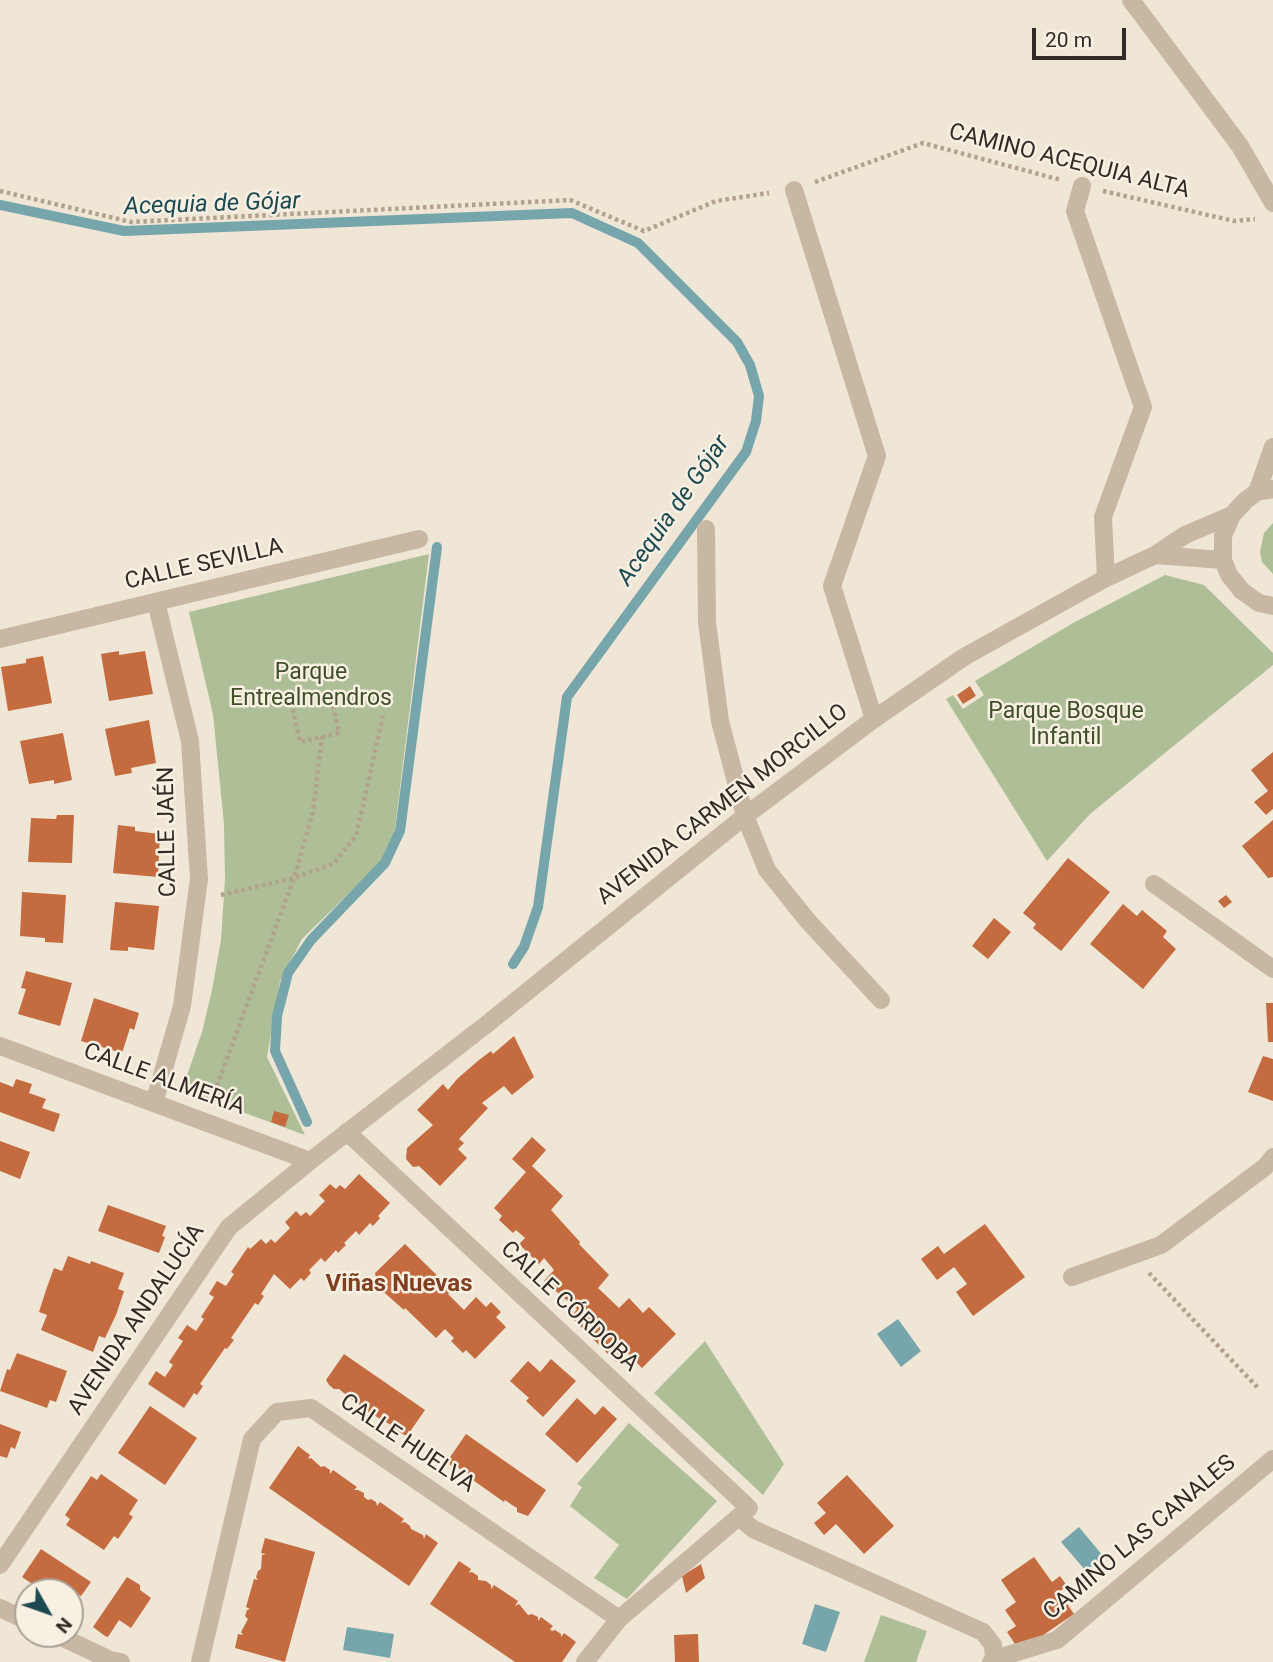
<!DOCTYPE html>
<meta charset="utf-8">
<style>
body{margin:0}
#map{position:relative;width:1273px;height:1662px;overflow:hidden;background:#f0e6d6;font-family:Roboto,sans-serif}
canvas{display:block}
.north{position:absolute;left:14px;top:1578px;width:70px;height:70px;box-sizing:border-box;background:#f8f0e2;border:2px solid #a9a196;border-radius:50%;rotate:130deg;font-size:19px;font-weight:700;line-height:28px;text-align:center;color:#322a25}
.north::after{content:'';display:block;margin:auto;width:24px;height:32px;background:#1c4a53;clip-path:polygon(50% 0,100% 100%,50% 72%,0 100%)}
.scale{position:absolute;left:1032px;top:28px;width:94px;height:32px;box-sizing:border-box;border:4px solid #322a25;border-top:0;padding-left:9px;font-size:21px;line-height:24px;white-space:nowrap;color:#322a25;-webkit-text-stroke:5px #f8f0e2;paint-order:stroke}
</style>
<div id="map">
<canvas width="1273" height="1662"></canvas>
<div class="north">N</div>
<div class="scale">20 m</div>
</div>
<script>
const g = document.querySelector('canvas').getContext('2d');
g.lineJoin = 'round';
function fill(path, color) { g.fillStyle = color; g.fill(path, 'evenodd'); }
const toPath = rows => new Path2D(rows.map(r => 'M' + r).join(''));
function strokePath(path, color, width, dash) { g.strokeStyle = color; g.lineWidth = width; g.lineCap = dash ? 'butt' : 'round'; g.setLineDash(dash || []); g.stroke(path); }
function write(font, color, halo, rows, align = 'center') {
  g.font = font + ' Roboto,sans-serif'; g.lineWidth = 5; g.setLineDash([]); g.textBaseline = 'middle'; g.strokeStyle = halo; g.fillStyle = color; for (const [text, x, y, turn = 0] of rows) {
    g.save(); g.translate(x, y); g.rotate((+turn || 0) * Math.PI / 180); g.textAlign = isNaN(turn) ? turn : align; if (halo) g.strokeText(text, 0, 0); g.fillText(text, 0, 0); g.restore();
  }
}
fill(toPath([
 [1273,523,1273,574,1262,562,1260,552,1264,533],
 [429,554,394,836,381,862,302,939,280,981,267,1057,305,1135,182,1090,202,1032,212,990,221,940,225,879,224,824,213,714,189,612],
 [1165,575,1204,585,1273,653,1273,665,1090,814,1047,861,946,699,953,695,963,709,984,695,975,681,1073,623],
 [705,1341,784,1464,763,1495,654,1393],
 [629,1423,717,1501,627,1599,594,1578,619,1545,570,1506,582,1487,577,1484],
 [881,1615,927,1631,916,1662,864,1662]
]), '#aebe97');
fill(toPath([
 [898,1319,921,1351,901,1367,877,1334],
 [1079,1527,1103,1556,1086,1571,1061,1542],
 [815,1604,840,1612,826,1652,802,1644],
 [347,1627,394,1634,390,1658,343,1650]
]), '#76a5ac');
strokePath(toPath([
 [0,205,124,231,572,213,638,243,737,342,750,365,759,396,756,421,746,452,567,697,538,907,524,947,513,964],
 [307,1122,275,1051,277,1016,288,973,311,940,385,863,400,831,437,547]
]), '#76a5ac', 10);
fill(toPath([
 [119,651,119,655,145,651,153,694,109,701,101,654],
 [43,656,52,703,8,711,1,667,26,663,26,659],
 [970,686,976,696,963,704,957,695],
 [149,720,156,763,131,768,132,773,115,776,105,729],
 [63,733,72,780,54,784,54,780,29,784,20,741],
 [1273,752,1273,809,1266,815,1254,802,1268,791,1251,770],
 [57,815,74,815,72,863,28,862,31,818,56,819],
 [1273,820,1273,877,1268,878,1242,846],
 [118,825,135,827,135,831,160,834,158,877,113,873],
 [1068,858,1110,892,1061,951,1033,928,1036,924,1023,913],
 [22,892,66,895,63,943,45,942,45,938,20,936],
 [1226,895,1232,902,1224,908,1218,901],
 [115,902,159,906,154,950,128,947,128,951,110,950],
 [1123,904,1137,916,1142,910,1167,931,1163,937,1176,949,1143,989,1090,944],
 [994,918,1011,932,988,959,972,946],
 [26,971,72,983,60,1026,18,1014,26,989,21,988],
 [94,998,139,1013,134,1030,130,1028,122,1053,81,1041],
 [1266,1003,1273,1003,1273,1042,1268,1042],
 [514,1036,534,1077,512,1095,504,1086,482,1103,488,1108,459,1139,464,1143,458,1149,467,1158,440,1186,419,1166,413,1167,406,1159,407,1148,433,1125,417,1110,443,1084,448,1090,457,1079,479,1060,491,1051,493,1054],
 [1263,1056,1273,1059,1273,1101,1248,1092],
 [16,1079,32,1084,29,1093,46,1099,42,1108,60,1114,54,1132,0,1112,0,1082,13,1087],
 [274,1111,289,1115,285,1127,271,1122],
 [532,1137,546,1150,532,1166,563,1196,551,1210,580,1242,579,1244,609,1275,598,1288,619,1308,629,1298,643,1313,649,1307,676,1334,642,1368,626,1352,616,1362,571,1317,577,1309,544,1281,554,1270,544,1258,539,1264,519,1244,525,1238,516,1230,513,1233,499,1220,502,1216,494,1208,526,1172,512,1159],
 [0,1141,30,1152,20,1179,0,1171],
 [359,1174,390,1203,378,1216,380,1218,373,1226,370,1223,359,1235,356,1231,344,1243,346,1245,338,1253,336,1250,325,1262,321,1258,309,1270,311,1273,304,1281,301,1278,290,1289,274,1274,261,1294,264,1296,258,1305,255,1303,231,1338,234,1340,227,1349,225,1348,200,1384,203,1386,197,1395,194,1393,184,1408,148,1384,156,1371,165,1377,173,1365,169,1362,183,1341,178,1338,187,1325,196,1331,204,1319,201,1317,214,1297,209,1294,217,1281,226,1286,234,1274,231,1272,248,1247,250,1249,261,1239,266,1244,271,1239,275,1243,290,1228,285,1222,296,1211,301,1216,306,1212,310,1216,325,1201,319,1195,330,1184,336,1189,340,1185,345,1189],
 [108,1205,166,1226,162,1236,165,1237,159,1253,98,1231],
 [985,1224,1025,1277,973,1316,956,1292,967,1284,954,1267,937,1280,921,1259,938,1246,944,1254],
 [405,1244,452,1290,448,1294,464,1310,476,1297,486,1307,491,1302,501,1312,496,1317,506,1327,475,1359,466,1350,463,1353,451,1341,454,1338,445,1329,436,1338,405,1308,404,1310,378,1287,375,1273],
 [68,1256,90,1264,91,1261,124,1273,118,1289,124,1291,116,1315,105,1338,99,1336,93,1352,41,1330,47,1315,39,1312,46,1290,54,1268,62,1271],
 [17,1353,67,1371,56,1402,50,1400,47,1408,0,1391,7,1369,10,1370],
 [344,1354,425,1410,407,1436,396,1431,396,1428,365,1410,339,1389,334,1389,329,1385,326,1380],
 [551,1359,576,1381,543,1417,526,1401,529,1398,510,1381,528,1361,540,1372],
 [577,1398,595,1415,603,1406,617,1419,577,1463,545,1434],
 [150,1406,197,1438,165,1485,118,1453],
 [0,1424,21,1432,15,1449,11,1447,7,1458,0,1456],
 [466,1434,546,1490,528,1516,517,1512,517,1508,512,1505,505,1500,504,1502,470,1478,471,1476,461,1469,450,1465,448,1460],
 [298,1446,310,1455,308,1459,311,1458,321,1467,324,1466,330,1470,330,1474,333,1470,357,1487,354,1490,358,1490,364,1493,364,1497,368,1500,371,1499,376,1502,377,1506,380,1502,404,1519,401,1523,405,1522,410,1526,411,1529,423,1535,424,1539,426,1534,438,1543,409,1586,269,1488],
 [101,1474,138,1500,129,1514,133,1517,118,1539,114,1536,104,1550,66,1525,70,1519,65,1515,91,1476,97,1480],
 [847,1475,894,1526,864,1554,836,1524,824,1535,814,1523,826,1513,817,1503],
 [265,1538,315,1552,285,1662,235,1648,238,1634,243,1635,241,1632,248,1619,245,1616,247,1610,250,1609,246,1607,254,1579,258,1580,256,1577,258,1571,261,1569,262,1555,266,1554,261,1553],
 [41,1549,91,1582,81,1596,73,1591,70,1596,70,1592,44,1592,22,1577],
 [1034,1557,1052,1582,1060,1576,1067,1586,1059,1592,1074,1614,1036,1640,1017,1647,1007,1632,1016,1626,1005,1610,1016,1602,1001,1580],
 [459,1561,471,1569,469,1573,472,1572,478,1576,478,1580,486,1581,491,1585,491,1589,494,1585,518,1601,515,1606,519,1604,528,1615,532,1614,538,1617,538,1621,541,1617,553,1626,550,1629,552,1631,555,1630,561,1634,561,1637,564,1633,576,1642,562,1662,515,1662,430,1604],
 [701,1564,705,1578,686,1593,682,1576],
 [127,1577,140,1585,140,1590,151,1598,131,1628,119,1620,108,1637,105,1636,93,1627],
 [698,1634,699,1662,675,1662,674,1635]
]), '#c46b40');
strokePath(toPath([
 [815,182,923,143,1061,180],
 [0,191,131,222,570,200,644,231,716,201,769,193],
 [1103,191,1234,221,1255,219],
 [330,692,339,733,300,742,291,701,330,692],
 [221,895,294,878,333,864,356,836,383,716],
 [212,1099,294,878,313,812,322,736],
 [1149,1273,1259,1389]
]), '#b3a18d', 4.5, [3.5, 3.5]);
strokePath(toPath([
 [1082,186,1075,211,1143,407,1103,517,1106,578],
 [794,190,877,456,832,586,874,719],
 [706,529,707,622,720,721,745,816,767,870,807,920,881,1000],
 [0,639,419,539],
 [1154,884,1273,969],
 [0,1046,310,1161],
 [154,1103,182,1006,199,879,190,741,156,602],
 [347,1132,749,1508,619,1619,585,1662],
 [1072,1277,1161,1245,1265,1167,1273,1157],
 [740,1518,753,1529,983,1632,993,1645,994,1659],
 [200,1662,252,1439,277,1412,311,1408,619,1619],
 [991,1662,994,1659,1057,1640,1273,1459]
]), '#c7b7a3', 18);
strokePath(toPath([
 [1131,0,1240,146,1273,203],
 [1273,489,1257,492,1246,500,1232,515,1223,536,1223,560,1229,575,1242,591,1259,603,1273,606],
 [1257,492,1273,447],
 [1155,555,1223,560],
 [0,1565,229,1227,310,1161,487,1024,745,816,874,719,964,657,1106,578,1155,555,1185,535,1232,515],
 [0,1608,28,1621],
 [55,1634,110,1660,121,1662]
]), '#c7b7a3', 18);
write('23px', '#322a25', '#f8f0e2', [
 ["CAMINO ACEQUIA ALTA",1069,162,14],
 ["CALLE SEVILLA",204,565,-13],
 ["AVENIDA CARMEN MORCILLO",723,805,-38],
 ["CALLE JAÉN",168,832,-91],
 ["CALLE ALMERÍA",164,1080,20],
 ["CALLE CÓRDOBA",569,1307,43],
 ["AVENIDA ANDALUCÍA",137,1320,-56],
 ["CALLE HUELVA",407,1444,34],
 ["CAMINO LAS CANALES",1140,1538,-40]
]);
write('23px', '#3f5029', '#f8f0e2', [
 ["Parque",311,673],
 ["Entrealmendros",311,699],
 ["Parque Bosque",1066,712],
 ["Infantil",1066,738]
]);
write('italic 24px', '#1c4a53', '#f8f0e2', [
 ["Acequia de Gójar",212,205,-2],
 ["Acequia de Gójar",674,511,-55]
]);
write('bold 24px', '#803f20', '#f8f0e2', [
 ["Viñas Nuevas",399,1285]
]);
</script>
